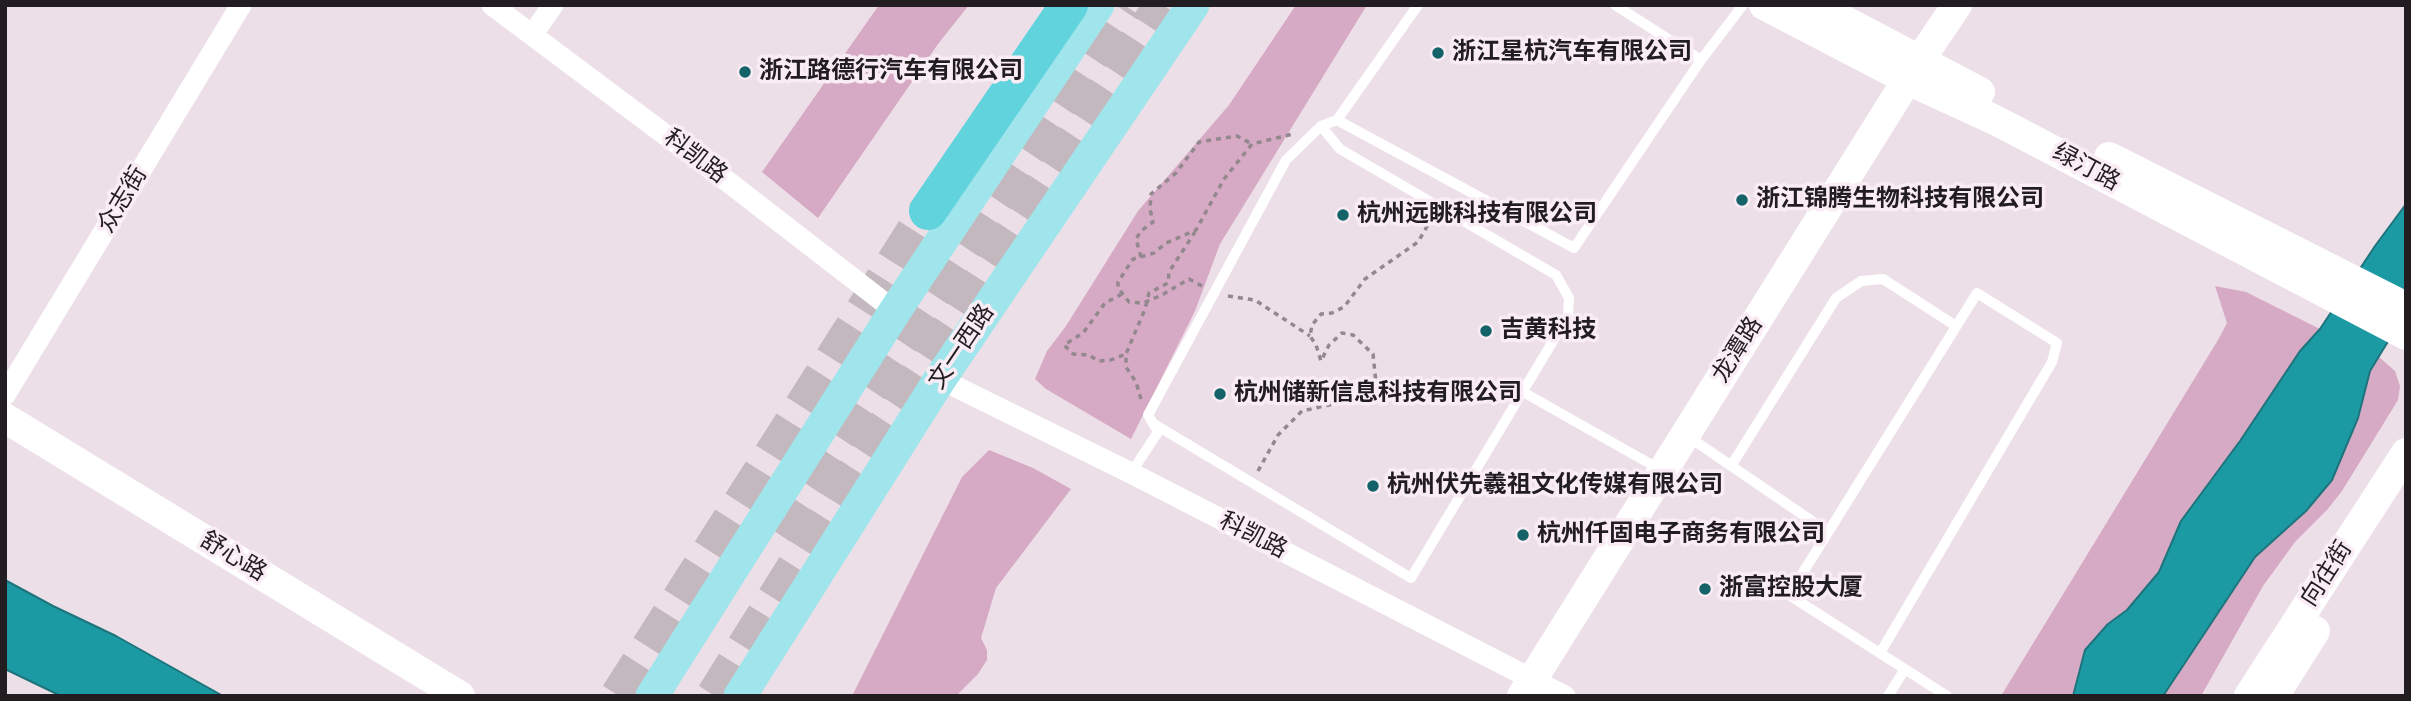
<!DOCTYPE html>
<meta charset="utf-8">
<style>
body{margin:0}
#map{position:relative;width:2411px;height:701px;overflow:hidden;background:#eddfe7;font-family:"Archivo Narrow",sans-serif}
canvas{display:block}
.frame{position:absolute;inset:0;border:7px solid #221d20;pointer-events:none}
</style>
<div id="map">
<canvas width="2411" height="701"></canvas>
<div class="frame"></div>
</div>
<script>
const g = document.querySelector('canvas').getContext('2d');
g.lineJoin = 'round';
function fill(path, color) { g.fillStyle = color; g.fill(path, 'evenodd'); }
const toPath = rows => new Path2D(rows.map(r => 'M' + r).join(''));
function strokePath(path, color, width, dash) { g.strokeStyle = color; g.lineWidth = width; g.lineCap = dash ? 'butt' : 'round'; g.setLineDash(dash || []); g.stroke(path); }
function write(font, color, halo, rows, align = 'center') {
  g.font = font + ' "Archivo Narrow","Noto Sans SC",sans-serif'; g.lineWidth = 7; g.setLineDash([]); g.textBaseline = 'middle'; g.strokeStyle = halo; g.fillStyle = color; for (const [text, x, y, turn = 0] of rows) {
    g.save(); g.translate(x, y); g.rotate((+turn || 0) * Math.PI / 180); g.textAlign = isNaN(turn) ? turn : align; if (halo) g.strokeText(text, 0, 0); g.fillText(text, 0, 0); g.restore();
  }
}
fill(toPath([
 [879,5,969,5,938,44,818,218,762,172],
 [1296,5,1367,5,1220,244,1195,311,1131,439,1046,389,1035,379,1047,351,1066,326,1138,211,1229,105],
 [2215,286,2246,292,2320,329,2300,351,2240,441,2200,498,2169,549,2159,572,2126,611,2108,624,2079,669,2073,696,2001,696,2218,340,2227,323],
 [2379,357,2395,371,2400,386,2398,400,2342,491,2327,510,2295,542,2263,586,2201,696,2163,696,2255,557,2306,511,2358,418,2370,371],
 [989,450,1033,468,1071,489,996,588,981,638,987,650,987,660,978,674,956,696,852,696,962,477]
]), '#d6a9c4');
const water = toPath([
 [2406,204,2406,312,2370,371,2358,418,2332,480,2306,511,2255,557,2163,696,2073,696,2085,650,2108,624,2127,610,2159,572,2181,521,2240,441,2300,351,2320,329,2375,246,2406,204],
 [5,580,53,606,116,636,223,696,61,696,5,669,5,580]
]);
fill(water, '#1c9aa3');
strokePath(water, '#1e747c', 2);
strokePath(toPath([
 [774,531,1124,5],
 [619,696,928,211],
 [715,696,842,493,1163,5]
]), '#c4b8bf', 38, [38, 19]);
strokePath(toPath([
 [1141,257,1136,239,1141,231,1153,222,1150,209,1151,194,1176,173,1199,142,1237,136,1252,144],
 [1202,286,1189,279,1162,295,1143,303,1129,302,1118,288,1118,282,1133,259,1154,253,1166,243,1196,230,1224,179,1252,144,1293,134],
 [1122,294,1105,303,1083,333,1064,345,1073,354,1089,355,1098,361,1111,360,1126,354],
 [1228,296,1255,300,1310,336],
 [1141,399,1136,382,1126,367,1126,354,1145,309,1149,293,1168,283,1169,272,1195,232],
 [1258,471,1278,435,1302,411,1351,400,1376,383,1373,354,1353,335,1342,333,1329,345,1321,361,1316,345,1310,336,1312,325,1321,314,1332,313,1344,307,1365,279,1418,242,1433,216]
]), '#92888e', 3.5, [5, 5]);
strokePath(toPath([
 [1615,5,1701,60,1743,5],
 [1337,120,1574,248,1701,60],
 [1523,392,1661,470],
 [1154,424,1411,578,1568,316,1569,298,1556,275,1340,149,1321,126],
 [1686,435,1828,532],
 [1731,466,1836,298,1861,281,1883,279,1956,326],
 [1131,473,1158,432,1148,415,1286,160,1321,126,1337,120,1418,5],
 [1880,653,2052,362,2057,343,1977,293,1789,595,1947,696],
 [1888,696,1905,669]
]), '#fff', 10);
strokePath(toPath([
 [492,5,727,181,895,311],
 [532,35,553,5],
 [940,379,1131,473,1565,696],
 [5,395,241,5]
]), '#fff', 21);
strokePath(toPath([
 [1764,5,1908,80,1995,120,2406,335],
 [1815,5,1980,92],
 [2109,157,2406,307],
 [5,418,460,696],
 [1522,696,1919,61,1957,5],
 [2249,696,2406,453],
 [2274,696,2315,631]
]), '#fff', 30);
strokePath(toPath([
 [652,696,895,311,1098,5],
 [740,696,940,379,1193,5]
]), '#a0e5eb', 33);
strokePath(toPath([
 [928,211,1069,5]
]), '#61d3dd', 38);
for (const [x, y, r, color] of [
 [1438,53,7,"#136369"],
 [745,72,7,"#136369"],
 [1742,200,7,"#136369"],
 [1343,215,7,"#136369"],
 [1486,331,7,"#136369"],
 [1220,394,7,"#136369"],
 [1373,486,7,"#136369"],
 [1523,535,7,"#136369"],
 [1705,589,7,"#136369"]
]) { const dot = new Path2D(); dot.arc(x, y, r, 0, 2 * Math.PI); g.fillStyle = color; g.fill(dot); strokePath(dot, '#faecf4', 2.5); }
write('bold 24px', '#221d20', '#faecf4', [
 ["浙江星杭汽车有限公司",1452,53],
 ["浙江路德行汽车有限公司",759,72],
 ["浙江锦腾生物科技有限公司",1756,200],
 ["杭州远眺科技有限公司",1357,215],
 ["吉黄科技",1500,331],
 ["杭州储新信息科技有限公司",1234,394],
 ["杭州伏先羲祖文化传媒有限公司",1387,486],
 ["杭州仟固电子商务有限公司",1537,535],
 ["浙富控股大厦",1719,589]
], 'left');
write('24px', '#221d20', '#faecf4', [
 ["科凯路",695,157,37],
 ["绿汀路",2086,168,28],
 ["众志街",123,200,-59],
 ["文一西路",962,347,-56],
 ["龙潭路",1738,350,-58],
 ["科凯路",1253,536,27],
 ["舒心路",233,557,31],
 ["向往街",2327,574,-57]
]);
</script>
